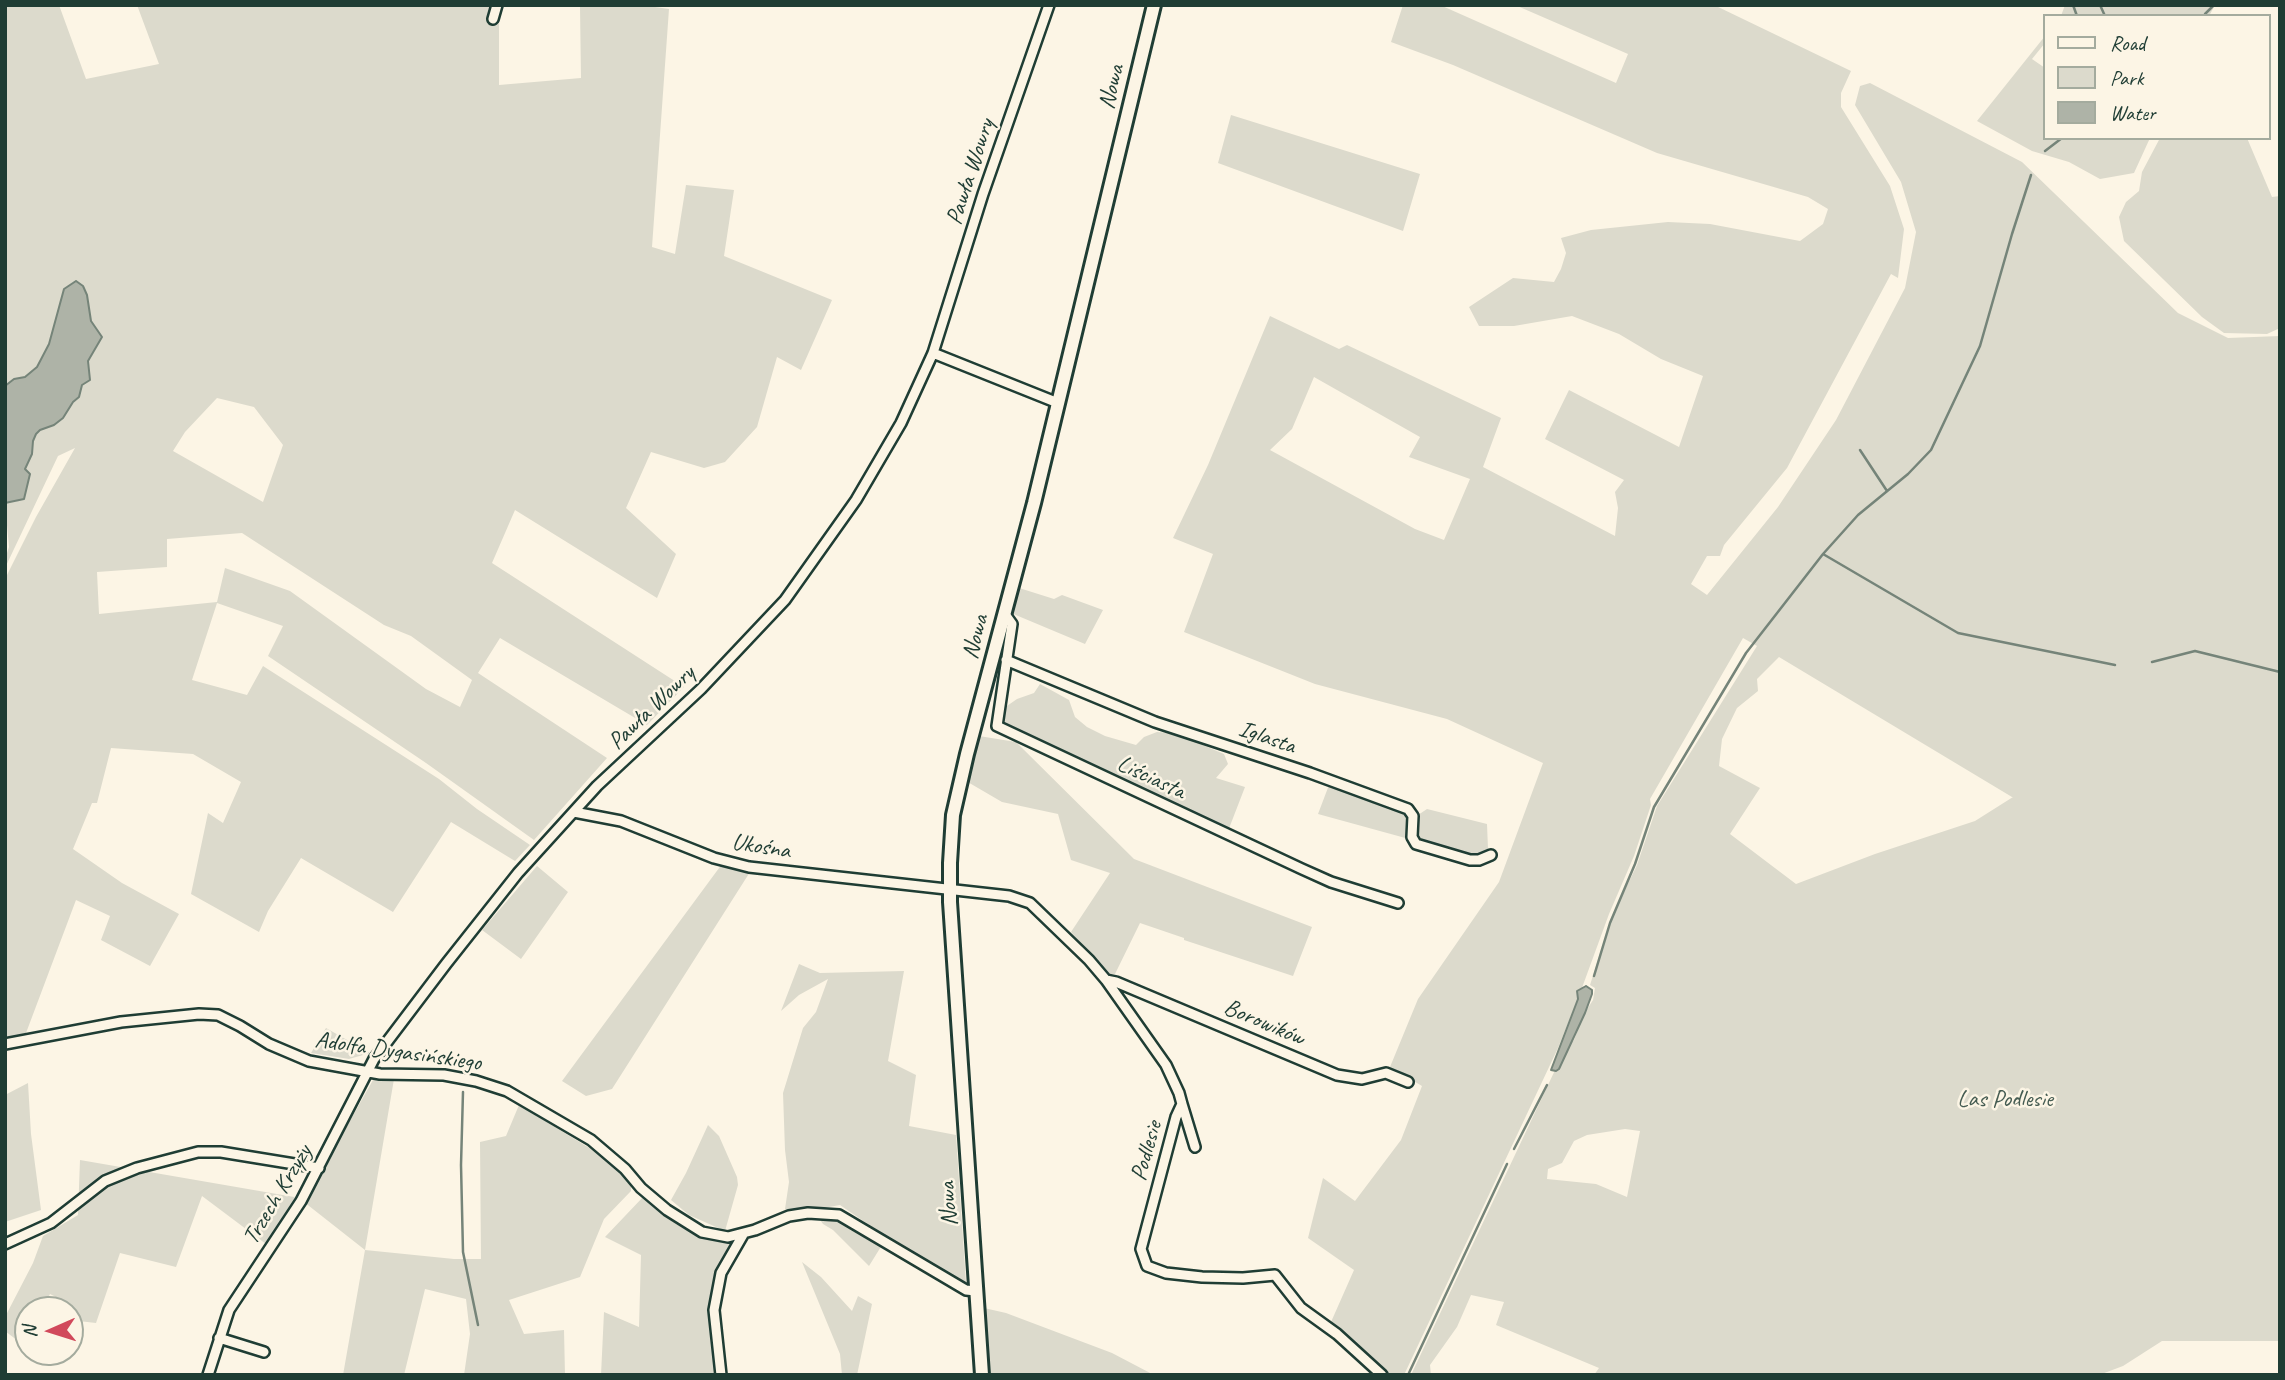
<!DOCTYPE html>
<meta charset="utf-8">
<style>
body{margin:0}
#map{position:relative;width:2285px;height:1380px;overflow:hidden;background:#fcf5e5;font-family:Caveat,sans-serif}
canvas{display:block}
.frame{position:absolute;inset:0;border:7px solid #1f3d34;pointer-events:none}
.legend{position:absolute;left:2043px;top:14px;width:228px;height:126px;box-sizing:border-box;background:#fcf5e5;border:2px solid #a4ab9e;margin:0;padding:9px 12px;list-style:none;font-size:21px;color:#1f3d34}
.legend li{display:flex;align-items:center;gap:14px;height:35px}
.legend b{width:35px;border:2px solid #a4ab9e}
.north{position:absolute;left:14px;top:1296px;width:70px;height:70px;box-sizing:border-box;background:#fcf5e5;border:2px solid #a4ab9e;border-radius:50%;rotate:267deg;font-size:19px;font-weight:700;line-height:28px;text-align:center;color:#1f3d34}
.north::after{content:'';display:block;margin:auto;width:24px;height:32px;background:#d1495b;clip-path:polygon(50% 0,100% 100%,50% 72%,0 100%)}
</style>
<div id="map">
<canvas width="2285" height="1380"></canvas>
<div class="frame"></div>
<ul class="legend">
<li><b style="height:9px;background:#fcf5e5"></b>Road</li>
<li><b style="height:19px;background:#dcdacc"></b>Park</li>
<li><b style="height:19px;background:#aeb3a7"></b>Water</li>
</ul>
<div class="north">N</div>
</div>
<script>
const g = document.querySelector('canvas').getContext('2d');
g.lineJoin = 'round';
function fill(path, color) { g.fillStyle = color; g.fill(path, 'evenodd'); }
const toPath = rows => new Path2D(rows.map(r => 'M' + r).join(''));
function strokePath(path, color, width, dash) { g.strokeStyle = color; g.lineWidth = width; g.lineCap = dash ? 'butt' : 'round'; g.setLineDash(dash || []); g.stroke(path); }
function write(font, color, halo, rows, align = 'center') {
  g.font = font + ' Caveat,sans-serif'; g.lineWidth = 5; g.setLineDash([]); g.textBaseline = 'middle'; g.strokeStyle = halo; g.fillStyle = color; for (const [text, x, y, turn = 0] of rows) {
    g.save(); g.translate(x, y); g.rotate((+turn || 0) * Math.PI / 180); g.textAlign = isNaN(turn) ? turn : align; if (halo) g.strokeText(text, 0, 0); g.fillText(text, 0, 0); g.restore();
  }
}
fill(toPath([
 [5,5,59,5,86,79,159,64,137,5,492,5,489,15,494,23,499,24,499,85,581,78,580,7,504,6,501,15,499,5,641,5,669,9,652,247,675,254,686,185,734,190,724,256,832,300,801,370,777,357,757,427,725,462,704,468,651,452,626,508,676,554,657,598,515,510,492,563,684,687,647,725,500,638,478,673,607,758,534,840,426,763,268,656,283,626,217,603,192,680,247,695,263,666,439,779,477,809,530,845,515,861,451,822,393,912,301,858,268,911,259,932,191,894,208,813,223,823,241,782,193,754,111,748,97,803,92,803,73,849,122,883,179,914,150,966,101,940,110,916,76,900,26,1033,5,1038,5,579,36,517,75,448,58,456,5,568,5,559,9,547,5,503,24,499,30,474,25,469,32,454,33,441,36,434,40,430,54,425,79,396,88,361,97,347,64,289,49,344,37,367,25,377,14,379,5,386],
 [217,398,254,407,283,445,263,502,173,451,185,432],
 [242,533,384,625,411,636,472,680,460,707,426,689,290,591,225,568,217,602,99,614,97,572,167,567,167,539],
 [1403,5,1440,5,1616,83,1628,54,1515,5,1714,5,1851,71,1841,93,1841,107,1890,186,1904,229,1898,278,1891,274,1787,468,1724,545,1720,556,1707,556,1691,584,1707,595,1778,507,1836,420,1905,288,1916,232,1901,182,1855,105,1860,86,1870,83,2022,162,2178,313,2228,338,2280,336,2280,1341,2162,1341,2123,1366,2099,1375,1594,1375,1599,1368,1496,1325,1504,1302,1471,1295,1457,1327,1430,1365,1431,1375,1411,1375,1565,1049,1574,1040,1584,1014,1593,1000,1595,988,1590,985,1611,919,1637,865,1657,806,1757,646,1743,638,1650,799,1651,805,1634,856,1609,914,1579,996,1558,1048,1404,1375,1389,1375,1307,1307,1331,1322,1354,1270,1308,1238,1323,1178,1355,1201,1401,1140,1422,1086,1390,1067,1418,999,1499,882,1543,763,1447,719,1315,684,1184,632,1213,554,1173,538,1208,465,1270,316,1339,349,1347,345,1501,418,1483,467,1615,536,1618,508,1615,492,1624,480,1545,439,1569,390,1679,447,1703,376,1661,359,1619,334,1572,316,1514,326,1479,326,1469,307,1513,278,1554,282,1561,269,1566,253,1561,238,1591,230,1668,222,1710,224,1800,241,1823,224,1828,209,1808,197,1657,153,1453,65,1391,42],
 [1314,377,1420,437,1409,457,1470,479,1444,540,1415,529,1270,450,1292,429],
 [1779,657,2012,797,2013,797,1975,821,1875,854,1796,884,1730,834,1760,788,1719,766,1722,739,1737,708,1758,691,1757,679],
 [1625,1129,1640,1131,1627,1197,1596,1184,1547,1179,1548,1169,1562,1163,1574,1141,1587,1135],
 [2065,5,2215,5,2209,16,2061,16],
 [2045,36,2045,43,2032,59,2045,68,2045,138,2150,138,2134,173,2100,179,2069,162,2032,151,1977,121],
 [1231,115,1420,174,1403,231,1218,163],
 [2160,138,2247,138,2272,197,2280,196,2280,328,2267,334,2224,333,2202,317,2124,241,2119,217,2126,202,2139,191,2142,172],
 [1016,587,1054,599,1062,595,1103,610,1085,644,1011,613],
 [1040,684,1069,700,1075,717,1087,727,1105,736,1136,745,1144,737,1157,732,1174,733,1224,754,1228,764,1216,778,1245,787,1228,831,1002,724,1004,708,1017,699,1034,693],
 [979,736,1016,742,1134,859,1312,927,1293,976,1184,940,1184,938,1140,923,1115,974,1108,975,1071,932,1110,873,1071,860,1058,814,1002,802,966,781],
 [1329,785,1405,810,1410,819,1409,839,1318,814],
 [1427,809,1487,824,1488,849,1482,856,1473,856,1420,840,1415,830,1418,815],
 [722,864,750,872,612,1089,586,1096,562,1081],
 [537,866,568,892,521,959,482,930],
 [799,964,820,973,904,971,888,1061,916,1075,909,1126,956,1135,966,1283,894,1242,840,1205,802,1212,785,1209,789,1182,785,1150,783,1093,803,1028,816,1012,828,979,799,995,781,1011],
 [326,1028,370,1053,349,1059,311,1053],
 [394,1079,365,1250,454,1259,481,1259,480,1142,506,1136,519,1105,604,1157,631,1183,631,1191,604,1219,580,1277,509,1300,524,1334,564,1330,565,1375,464,1375,470,1334,466,1299,425,1289,404,1375,343,1375,365,1250,304,1202,373,1080],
 [28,1083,31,1134,41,1210,5,1222,5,1095],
 [708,1125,719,1136,737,1177,738,1185,725,1231,689,1215,671,1200,686,1173],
 [80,1160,300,1198,266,1244,202,1196,176,1267,120,1253,96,1323,70,1320,72,1305,50,1294,41,1310,28,1310,28,1333,22,1344,5,1331,5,1317,33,1263,43,1236,78,1215],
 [644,1196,699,1235,725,1239,731,1244,718,1272,717,1375,601,1375,604,1312,639,1327,641,1255,605,1237],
 [818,1217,844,1223,882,1245,869,1266,833,1230,823,1224],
 [802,1262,821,1277,852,1311,858,1296,872,1304,857,1375,842,1375,840,1354],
 [984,1308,1006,1313,1112,1353,1154,1375,989,1375]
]), '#dcdacc');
const water = toPath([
 [76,281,83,286,87,295,91,321,102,337,88,361,90,380,82,385,79,397,73,402,63,418,54,425,40,430,36,434,33,441,32,454,25,469,30,474,24,499,5,503,5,386,14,379,25,377,37,367,49,344,64,289,76,281],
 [1586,986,1592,990,1592,994,1585,1013,1559,1069,1556,1071,1551,1070,1578,999,1577,991,1586,986]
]);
fill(water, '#aeb3a7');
strokePath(water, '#758479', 2);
strokePath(toPath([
 [2073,5,2077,16],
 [2100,5,2105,16],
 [2205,14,2214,5],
 [2045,151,2062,138],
 [1860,450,1887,491],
 [1823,554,1858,515,1908,474,1931,450,1980,346,2012,234,2031,175],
 [2152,662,2195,651,2280,672],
 [1594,976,1610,923,1635,864,1654,807,1746,653,1823,554,1958,633,2115,665],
 [463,1092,461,1165,463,1252,478,1325],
 [1514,1149,1547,1085],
 [1408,1375,1507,1164]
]), '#758479', 2.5);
const street = toPath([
 [493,19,497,5],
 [933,353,1058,403],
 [1004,613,1012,624,997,726,1302,869,1331,882,1398,903],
 [1006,660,1155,722,1310,773,1408,809,1413,816,1412,837,1416,844,1470,860,1479,860,1491,855],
 [574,812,621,821,714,858,749,867,1009,896,1030,903,1089,960,1106,980,1166,1065,1179,1093,1182,1104,1176,1117,1141,1249,1147,1266,1166,1273,1202,1277,1243,1278,1275,1275,1301,1308,1337,1334,1382,1375],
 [1106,980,1116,982,1337,1075,1362,1079,1386,1073,1408,1082],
 [5,1044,121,1022,199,1014,218,1015,240,1026,269,1044,309,1061,380,1074,444,1075,476,1081,507,1091,591,1140,625,1169,641,1188,667,1210,702,1232,728,1237,755,1230,789,1216,808,1213,839,1215,966,1290,976,1291],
 [1182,1104,1195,1147],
 [5,1244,51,1223,105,1181,137,1168,198,1152,221,1152,319,1168],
 [219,1338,264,1352],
 [208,1375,229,1310,301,1201,374,1059,446,964,518,873,597,786,701,689,785,600,856,500,901,423,933,353,983,194,1049,5],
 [721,1375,714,1310,721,1273,744,1233]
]);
const secondary = toPath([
 [982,1375,950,902,950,863,953,815,967,754,1034,503,1154,5]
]);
strokePath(street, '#1f3d34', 14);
strokePath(secondary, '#1f3d34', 18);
strokePath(street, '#fcf5e5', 9);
strokePath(secondary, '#fcf5e5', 12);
write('24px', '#1f3d34', '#fcf5e5', [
 ["Nowa",1112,87,-76],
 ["Pawła Wowry",971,172,-72],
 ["Nowa",976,637,-75],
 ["Pawła Wowry",652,708,-44],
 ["Iglasta",1267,738,19],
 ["Liściasta",1151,778,25],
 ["Ukośna",761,847,9],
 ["Borowików",1264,1023,23],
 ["Adolfa Dygasińskiego",398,1052,8],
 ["Podlesie",1147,1151,-74],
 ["Trzech Krzyży",278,1195,-59],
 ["Nowa",949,1204,-94]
]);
write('24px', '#455c52', '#fcf5e5', [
 ["Las Podlesie",2005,1100]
]);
</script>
